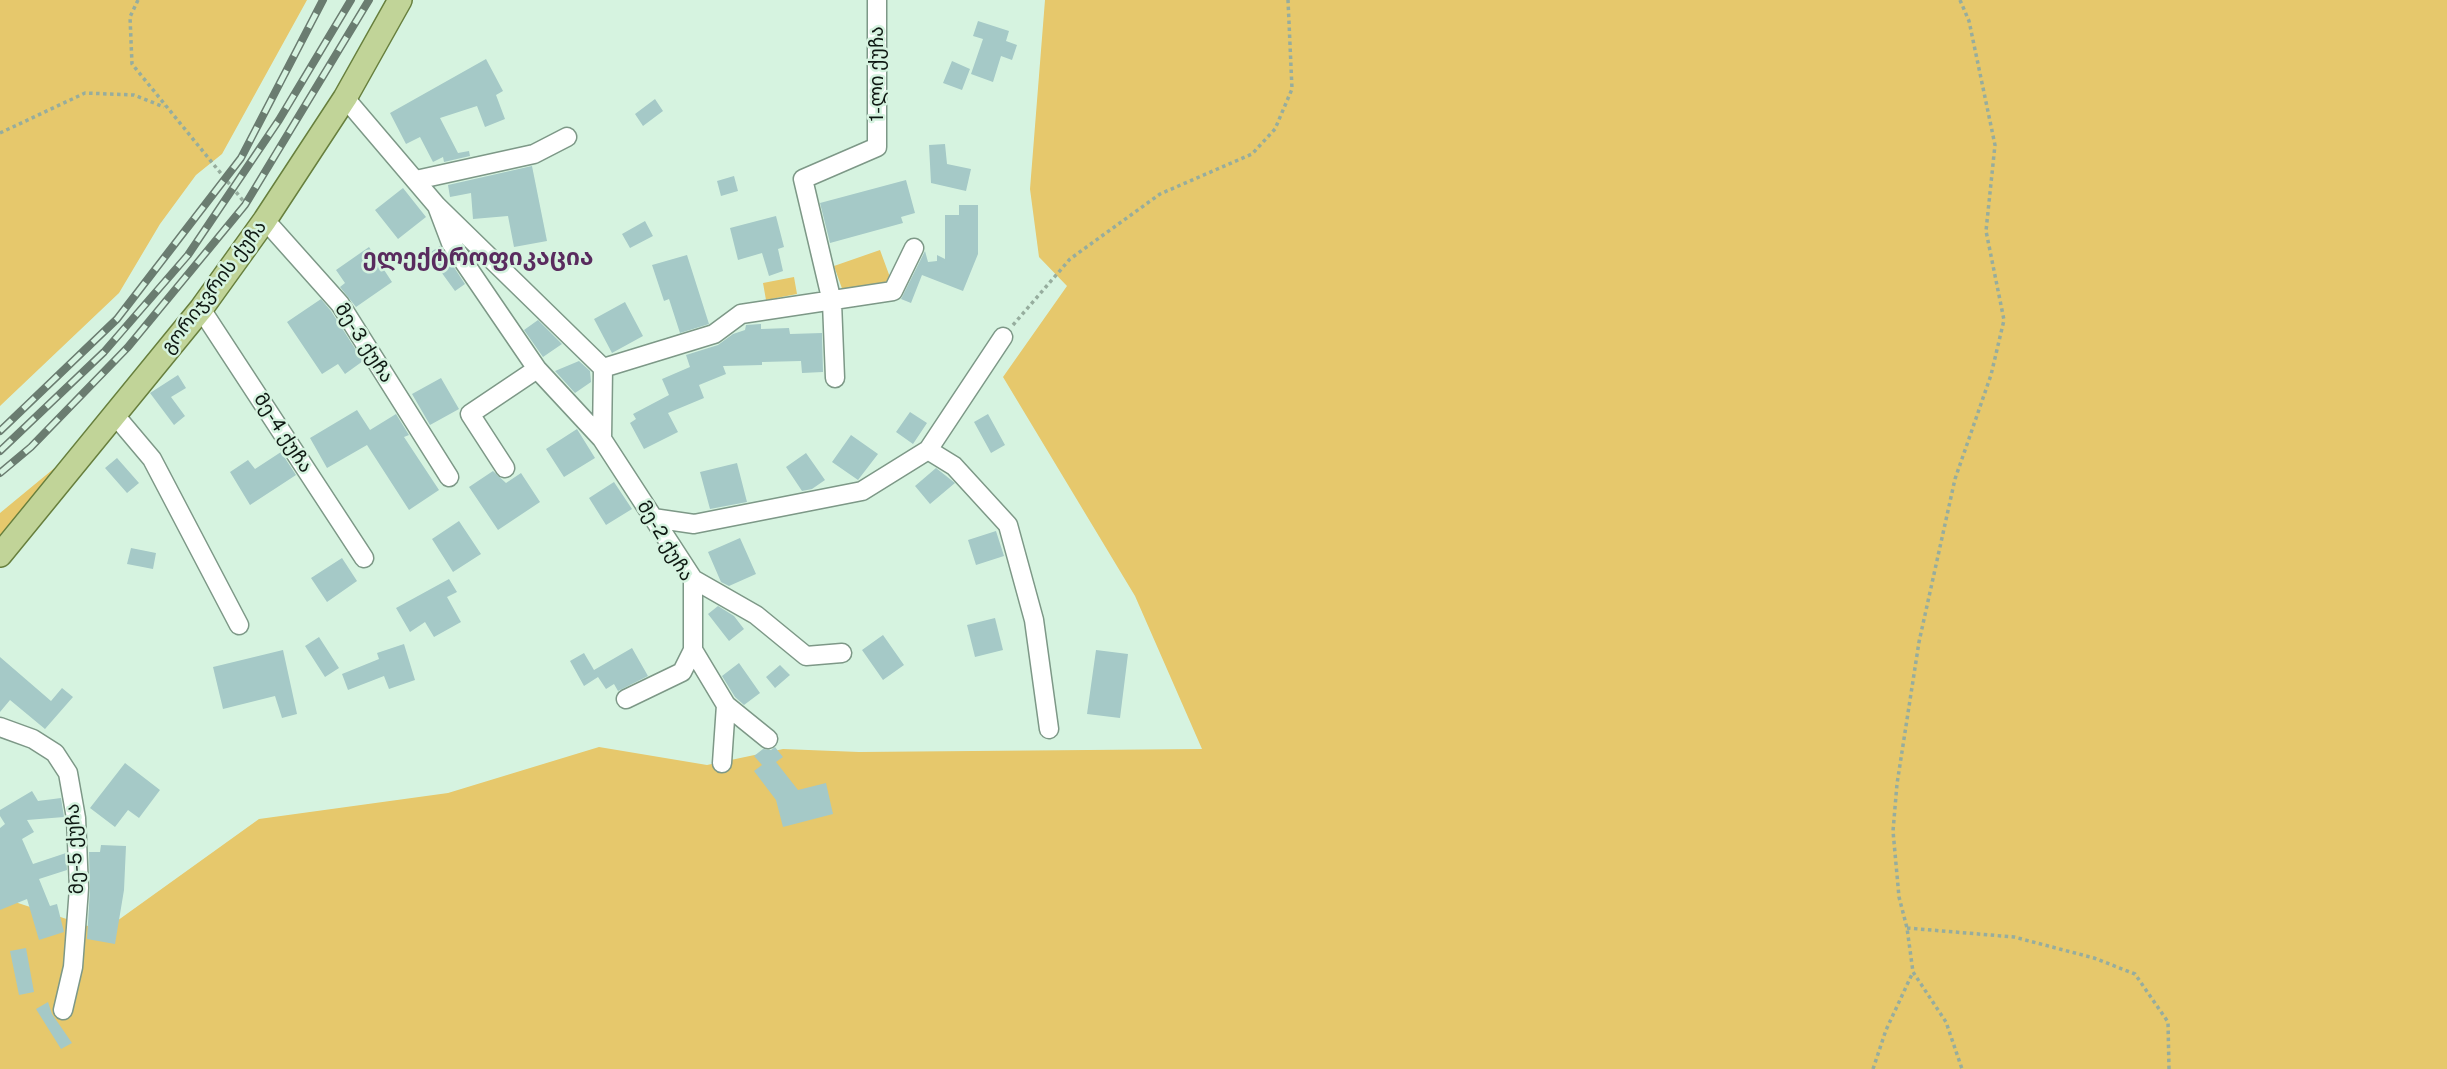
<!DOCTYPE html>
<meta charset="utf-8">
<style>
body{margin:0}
canvas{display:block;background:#d6f3e0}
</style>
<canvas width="2447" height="1069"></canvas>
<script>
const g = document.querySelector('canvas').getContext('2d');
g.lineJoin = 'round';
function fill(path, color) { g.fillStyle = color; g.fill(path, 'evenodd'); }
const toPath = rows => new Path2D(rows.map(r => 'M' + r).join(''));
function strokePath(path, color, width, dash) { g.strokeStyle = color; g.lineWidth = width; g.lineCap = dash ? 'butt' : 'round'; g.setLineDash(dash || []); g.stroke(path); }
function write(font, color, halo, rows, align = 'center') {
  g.font = font + ' "Public Sans","Noto Sans Georgian",sans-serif'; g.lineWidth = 5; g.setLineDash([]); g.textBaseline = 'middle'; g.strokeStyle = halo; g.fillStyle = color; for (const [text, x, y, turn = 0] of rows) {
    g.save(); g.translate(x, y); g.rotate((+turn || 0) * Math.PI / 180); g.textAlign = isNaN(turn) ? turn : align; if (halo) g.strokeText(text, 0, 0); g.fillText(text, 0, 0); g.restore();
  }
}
fill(toPath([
 [0,0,307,0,222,154,196,175,160,224,119,293,0,406],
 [1045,0,2447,0,2447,1069,0,1069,0,890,18,903,103,931,259,819,448,793,599,747,707,765,783,749,859,752,1202,749,1135,596,1003,377,1067,286,1039,257,1030,189],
 [880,250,891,280,845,297,834,266],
 [794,277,797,294,766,300,763,283],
 [57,466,0,541,0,513]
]), '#e6c86c');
fill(toPath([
 [978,21,1009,31,1006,41,1017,45,1012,60,1001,56,993,82,971,74,983,39,973,36],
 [486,59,503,91,496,95,505,119,485,127,477,106,440,118,458,153,469,151,470,156,444,162,443,157,433,162,420,137,406,144,390,113],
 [952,61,970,69,962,90,943,83],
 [655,99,663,111,643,126,635,114],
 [945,144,947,164,971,169,966,191,931,183,929,145],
 [532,166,547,241,514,247,508,216,473,219,471,193,450,197,448,185],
 [734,176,738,191,721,196,717,181],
 [906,180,915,213,901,217,903,223,830,243,820,203],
 [403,188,426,217,398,239,375,210],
 [959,205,978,205,978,254,963,291,922,275,911,303,901,299,925,251,928,262,937,261,937,255,945,259,945,215,959,215],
 [776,216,784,247,778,249,783,271,769,276,762,253,738,260,730,228],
 [645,221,653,236,630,248,622,234],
 [440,246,465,284,455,291,428,254],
 [369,247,392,282,356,307,340,287,345,283,336,270],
 [687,255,709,324,680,333,669,299,664,301,652,265],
 [321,299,331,311,363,361,345,374,338,364,322,374,287,322],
 [625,302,643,336,612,353,594,319],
 [538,320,562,344,543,357,524,330],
 [761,324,761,329,789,328,790,334,822,333,823,372,802,373,801,361,762,362,762,365,723,366,726,374,699,385,704,398,668,413,678,432,644,449,630,423,636,419,633,414,669,395,662,379,690,367,686,355,718,345,733,334,745,330,746,325],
 [579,361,590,371,591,382,575,393,555,371],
 [178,375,186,388,171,397,185,416,174,425,150,393],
 [441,378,459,409,430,425,412,394],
 [357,410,370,430,396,414,409,435,404,437,439,490,409,510,367,445,327,468,310,438],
 [910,412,927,423,913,444,896,432],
 [988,414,1005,445,991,453,974,422],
 [577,429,595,458,564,477,546,449],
 [851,435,878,454,858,480,832,462],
 [281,452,296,475,250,505,230,472,248,460,255,469],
 [806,453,825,480,812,489,802,491,786,467],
 [117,458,139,483,127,493,105,468],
 [737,463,747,502,710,509,700,472],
 [936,468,955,483,930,504,915,486],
 [493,471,506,483,521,473,540,502,498,530,469,487],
 [614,482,632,509,606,525,589,498],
 [459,521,481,554,453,572,432,539],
 [996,531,1004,556,976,565,968,540],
 [740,538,756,574,729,586,721,582,708,552],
 [131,548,156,553,153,569,127,564],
 [342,558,357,581,327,602,311,578],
 [449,579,457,592,447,597,461,622,434,637,425,622,410,632,396,608],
 [718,606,734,616,744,629,729,641,708,614],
 [995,618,1003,650,975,657,967,625],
 [883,635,904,665,883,680,862,650],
 [319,637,339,668,325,677,305,646],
 [404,644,415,680,389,689,384,676,348,690,342,674,379,659,377,653],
 [632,648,648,676,618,691,614,684,606,689,598,677,584,686,570,661,584,653,594,670],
 [283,650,297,714,282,718,275,696,223,709,213,667],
 [1096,650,1128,654,1120,718,1087,714],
 [0,657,51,701,62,688,73,697,45,729,10,700,0,712],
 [739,663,760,693,744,705,735,697,722,676],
 [780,665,790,675,775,688,766,677],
 [775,747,783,757,776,762,798,790,826,783,833,814,783,827,776,800,754,771,762,765,754,756,763,749,771,750],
 [125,763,160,790,139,818,128,810,115,827,90,808],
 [32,791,38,801,61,798,64,817,27,820,34,832,22,839,33,864,66,853,67,870,39,879,50,906,57,904,64,932,39,940,27,899,0,910,0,828,5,824,0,816,0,810],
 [101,845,126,846,124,890,115,944,87,939,90,889,89,852,100,852],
 [26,948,34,992,19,995,10,951],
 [48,1002,52,1014,72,1043,61,1049,36,1009]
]), '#a5c9c7');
const minor = toPath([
 [345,98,437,206,603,368,602,439],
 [416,180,534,154,567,137],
 [437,206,451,243,537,369,602,439,693,579,693,650,682,672,626,699],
 [265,220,340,304,449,477],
 [201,309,364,558],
 [603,368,714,334,741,314,893,291,914,248],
 [835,378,832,302,803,179,877,147,877,0],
 [114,414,152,459,239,625],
 [928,450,1003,337],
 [505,468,470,414,537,369],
 [653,518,694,524,862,491,928,450,954,466,1008,525,1034,620,1049,729],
 [693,579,756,615,806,656,842,653],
 [693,650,726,705,722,763],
 [726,705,768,739],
 [0,727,33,739,55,753,68,773,76,818,79,888,73,967,63,1010]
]);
const major = toPath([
 [0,555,201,309,265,220,345,98,400,0]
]);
strokePath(minor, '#7d9887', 21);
strokePath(major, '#677f3d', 26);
strokePath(toPath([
 [138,0,130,17,132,64,249,208],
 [1960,0,1969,21,1995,145,1986,231,2004,320,1991,375,1955,479,1919,642,1897,784,1893,831,1899,897,1907,928,1913,972,1946,1022,1962,1069],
 [0,133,85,93,134,95,164,107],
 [1013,325,1070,259,1160,194,1252,154,1275,129,1292,89,1288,0],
 [1907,928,2014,937,2094,958,2135,974,2168,1022,2169,1069],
 [1873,1069,1886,1030,1913,972]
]), '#96ad9e', 3.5, [3.5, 3.5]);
strokePath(minor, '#fff', 18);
strokePath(major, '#c1d498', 23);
const rail = toPath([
 [0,431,117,319,241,158,323,0],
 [0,451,104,352,188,255,279,120,351,0],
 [0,473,31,447,128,347,245,205,369,0]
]);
strokePath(rail, '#6a7c70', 8);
strokePath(rail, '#d6f3e0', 5, [16]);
write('19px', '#0e1812', '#d6f3e0', [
 ["1-ლი ქუჩა",877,74,-90],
 ["გორიჯვრის ქუჩა",214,287,-53],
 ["მე-3 ქუჩა",364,343,57],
 ["მე-4 ქუჩა",283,433,57],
 ["მე-2 ქუჩა",665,541,59],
 ["მე-5 ქუჩა",75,849,-93]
]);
write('bold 23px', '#592b5e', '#d6f3e0', [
 ["ელექტროფიკაცია",478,258]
]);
</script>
